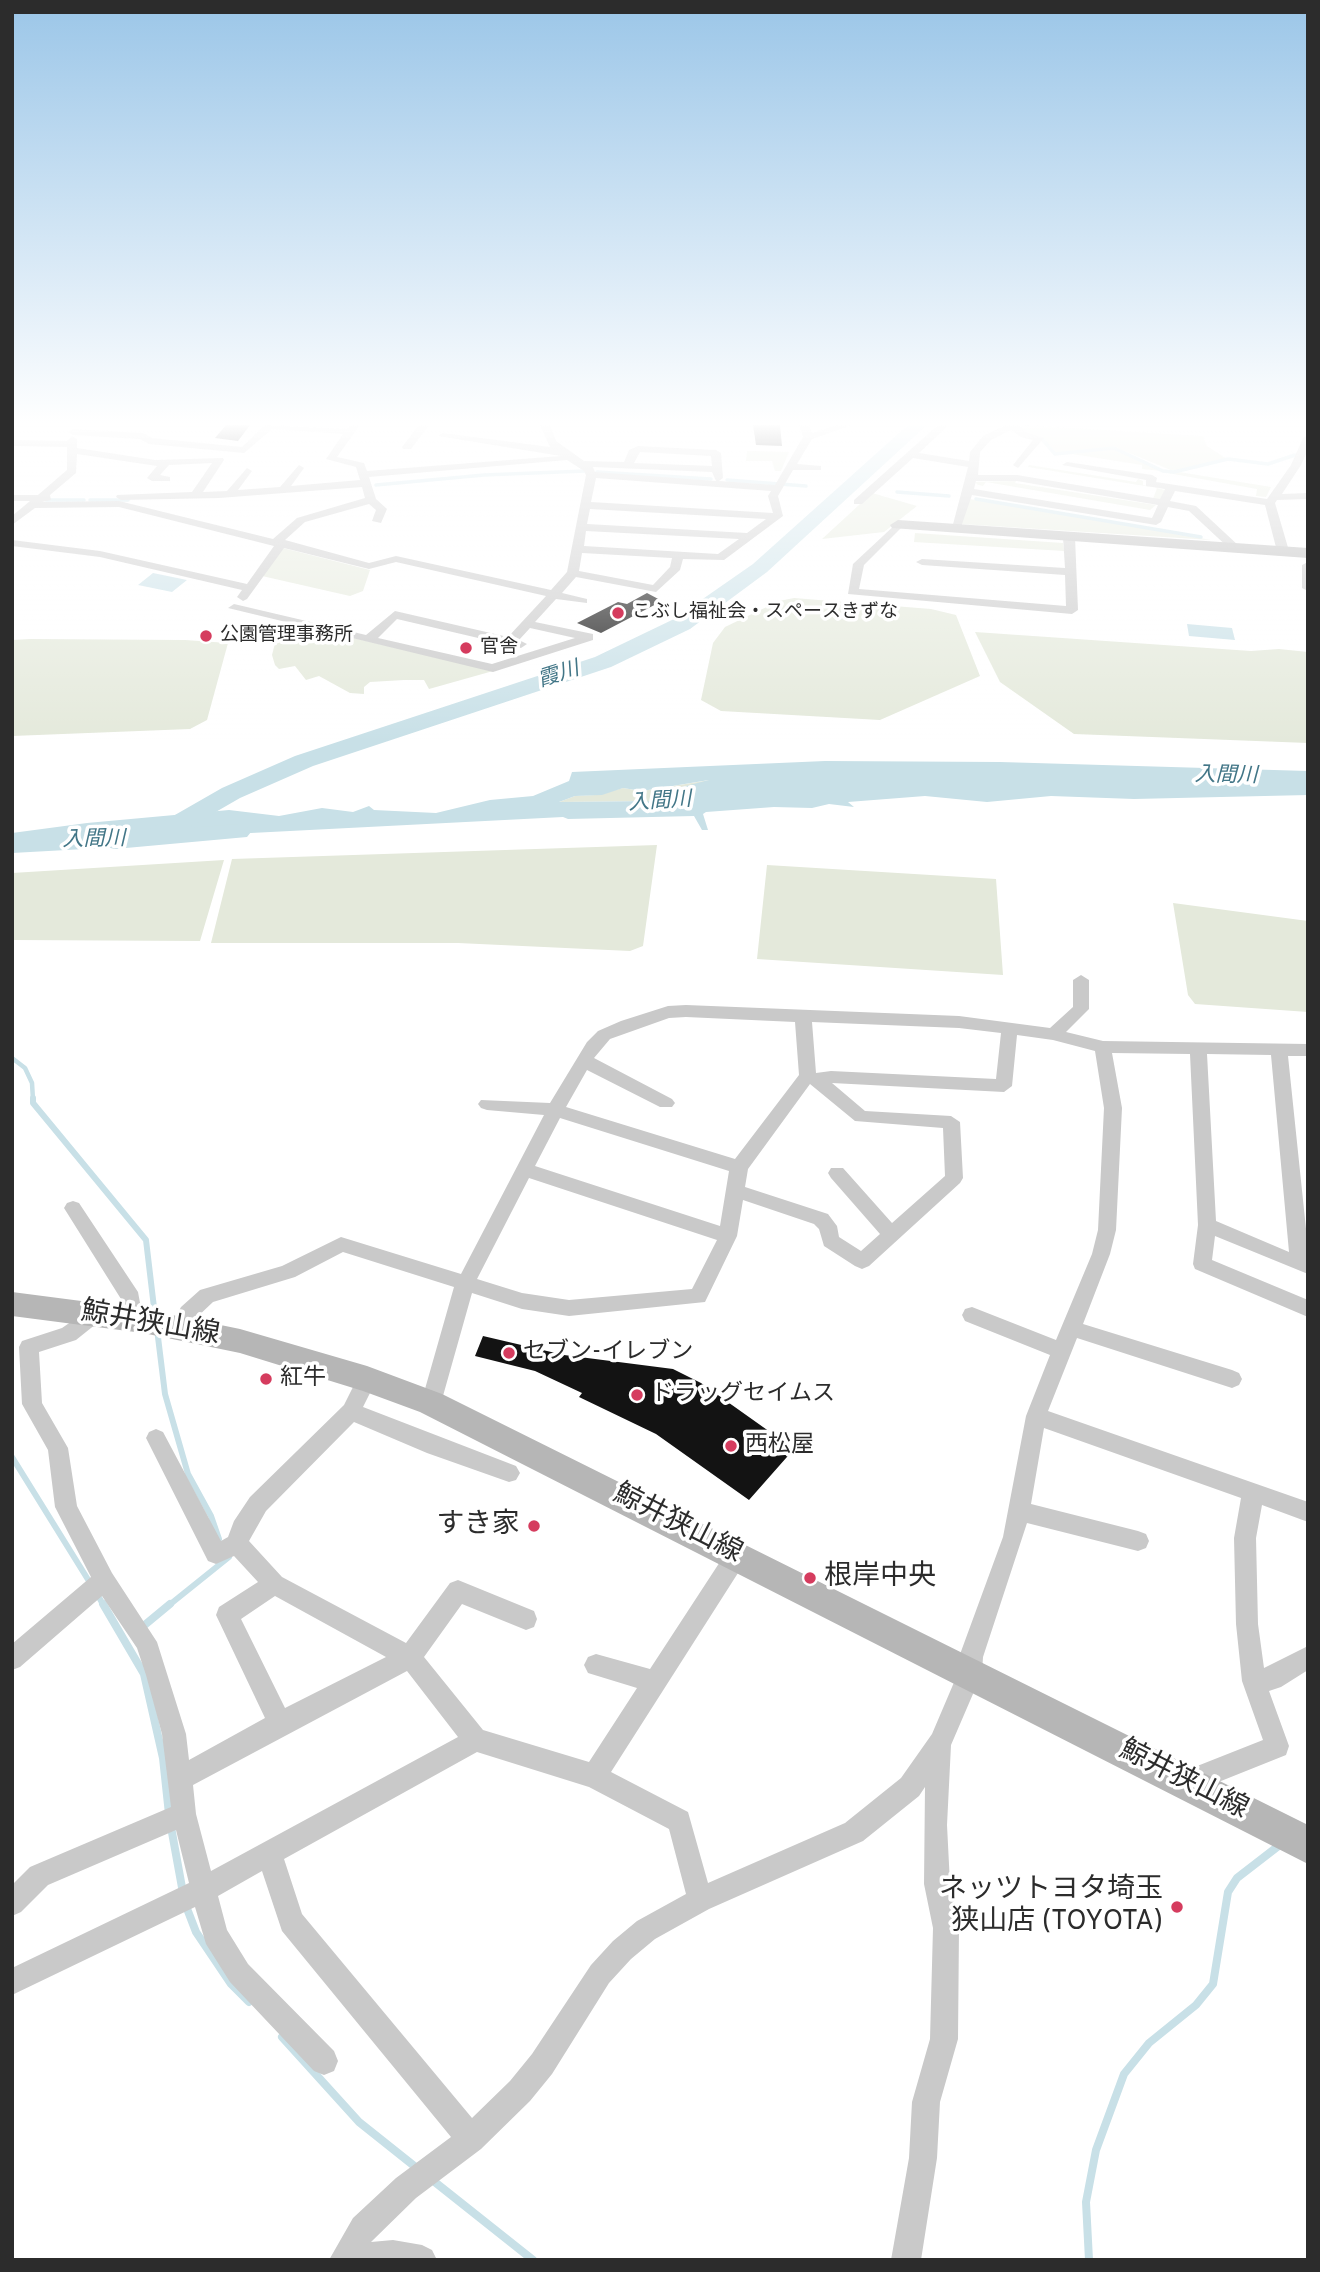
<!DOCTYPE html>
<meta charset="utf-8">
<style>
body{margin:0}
#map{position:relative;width:1320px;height:2272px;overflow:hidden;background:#fff;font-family:Overpass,sans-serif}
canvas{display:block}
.frame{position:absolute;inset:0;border:14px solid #2c2c2c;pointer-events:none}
</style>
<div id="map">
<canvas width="1320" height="2272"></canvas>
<div class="frame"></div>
</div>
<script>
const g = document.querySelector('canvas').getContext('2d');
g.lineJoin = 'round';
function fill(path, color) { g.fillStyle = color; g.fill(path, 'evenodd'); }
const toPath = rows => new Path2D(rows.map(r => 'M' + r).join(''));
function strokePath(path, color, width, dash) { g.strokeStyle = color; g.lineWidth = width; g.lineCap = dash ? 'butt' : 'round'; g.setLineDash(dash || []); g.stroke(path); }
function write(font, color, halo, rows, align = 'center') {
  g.font = font + ' Overpass,"Noto Sans JP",sans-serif'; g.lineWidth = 7; g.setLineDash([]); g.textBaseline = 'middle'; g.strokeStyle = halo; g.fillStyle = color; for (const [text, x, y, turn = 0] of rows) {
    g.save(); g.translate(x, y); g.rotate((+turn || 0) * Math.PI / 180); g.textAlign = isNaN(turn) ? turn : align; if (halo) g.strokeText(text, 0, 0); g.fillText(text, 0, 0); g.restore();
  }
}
fill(toPath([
 [1024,425,1203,436,1207,446,1227,459,1173,471,1115,447,1056,453,1042,437,1025,434,1020,428],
 [1104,448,1113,449,1161,471,1142,469,1142,465,1072,454],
 [747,451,753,451,789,452,781,471,775,471,772,461,746,461],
 [1029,465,1136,482,1138,479,1143,481,1143,485,1165,490,1161,500,1153,499,1157,488,1028,467],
 [1162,472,1179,472,1271,487,1266,497,1256,496,1257,489],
 [1016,481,1015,483,1156,505,1150,510,986,482,983,486,978,485,975,482],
 [872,493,917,506,884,532,822,539],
 [969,499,1006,504,1211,540,961,524],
 [915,533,1063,543,1064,551,914,542],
 [283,548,370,570,363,591,350,596,262,576],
 [794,598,931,609,956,615,980,676,880,720,721,711,701,700,713,643,725,627,779,601],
 [286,622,493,671,429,689,424,680,404,680,370,682,364,687,364,694,350,693,319,676,306,680,295,666,279,669,275,665,272,655,279,628],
 [975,632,1251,651,1279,649,1308,652,1308,743,1074,734,1000,682],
 [30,639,185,640,228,643,207,720,190,729,12,736,12,640],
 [710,780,702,784,667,791,653,801,559,802,575,796,596,795,623,788,642,791],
 [657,845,643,946,630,951,458,943,211,943,232,859],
 [224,860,200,941,12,940,12,873],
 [767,865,996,879,1003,975,757,959],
 [1173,903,1308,921,1308,1012,1195,1004,1188,995]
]), '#e4e9db');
fill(toPath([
 [153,573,187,580,172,592,138,585],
 [1187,624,1232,628,1235,640,1189,636],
 [825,761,1000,762,1308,771,1308,795,1134,799,1051,796,987,802,925,796,848,802,854,807,829,804,812,808,774,807,706,812,703,814,708,830,702,830,694,816,568,819,563,817,173,837,128,841,121,847,12,853,12,833,87,823,229,810,279,816,322,808,353,812,369,806,374,810,436,813,490,800,533,796,569,781,572,772],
 [709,780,667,791,653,801,559,802,575,796,602,795,623,788,642,791]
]), '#c8e0e7');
strokePath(toPath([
 [1042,439,1055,454,1114,448,1163,471,1174,472,1228,459,1268,464,1295,455],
 [597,472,711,479],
 [727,480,806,486],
 [376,485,484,475,585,471],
 [897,492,949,496],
 [976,499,1201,537],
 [46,500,84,500],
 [90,500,128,500]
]), '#c8e0e7', 3.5);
strokePath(toPath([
 [12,1058,25,1068,32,1083,33,1100]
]), '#c8e0e7', 4.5);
strokePath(toPath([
 [33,1098,33,1103,146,1240,155,1316],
 [157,1329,165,1394,188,1474,211,1516,219,1539],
 [12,1457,92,1586],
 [97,1594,104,1606],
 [168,1606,229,1557]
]), '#c8e0e7', 6);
strokePath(toPath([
 [103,1604,144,1674,163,1758,169,1814],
 [141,1628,170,1604],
 [171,1827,183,1893],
 [186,1906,196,1932,231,1984,249,2002],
 [282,2037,359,2122,418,2169],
 [431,2179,533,2260],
 [1089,2260,1086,2202,1096,2150,1124,2074,1149,2043,1196,2005,1213,1984,1228,1892,1237,1878,1281,1844]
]), '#c8e0e7', 8);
fill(toPath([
 [908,425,927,425,767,572,690,629,611,667,313,766,240,798,188,828,238,824,247,827,251,832,247,837,115,849,106,847,102,841,106,835,115,833,147,831,222,788,295,756,595,657,674,619,753,564,908,425]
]), '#c8e0e7');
fill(toPath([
 [226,425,250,425,238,441,215,438],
 [753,425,780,425,782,446,756,445],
 [647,593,662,601,601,633,577,623,618,602,627,604],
 [483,1336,564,1355,673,1369,701,1383,794,1449,749,1500,656,1434,579,1397,582,1393,535,1371,475,1356]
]), '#131313');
fill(toPath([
 [265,425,347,429,350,425,360,425,337,457,364,463,367,471,561,456,438,436,443,433,550,447,540,425,550,425,556,441,584,461,624,462,629,450,638,446,716,450,721,453,723,478,719,481,775,485,803,437,799,425,809,425,812,433,837,425,852,425,812,439,797,464,821,466,821,470,793,470,778,496,783,516,724,560,683,559,680,570,656,592,576,577,562,593,587,599,587,603,556,599,535,622,593,634,593,640,493,672,228,608,234,604,366,635,395,611,508,637,546,596,396,562,369,569,284,548,247,599,243,601,237,597,242,590,100,557,12,546,12,540,100,551,247,584,274,546,119,507,35,508,12,525,12,516,30,501,12,501,12,495,38,495,67,470,67,447,12,446,12,440,67,441,72,436,77,439,77,448,155,460,223,458,224,460,203,492,227,491,247,468,252,471,238,490,280,487,299,465,304,468,291,486,360,480,356,467,326,459,343,434,272,429,244,453,149,444,140,439,73,435,68,432,73,429,143,433,152,438,242,447,265,425],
 [640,452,711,456,712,466,634,463,640,452],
 [77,454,157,466,147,478,152,481,170,481,170,477,160,475,169,465,212,463,192,492,117,495,116,497,121,500,219,498,362,487,365,498,297,518,273,539,119,501,42,502,51,500,50,495,76,473,77,454],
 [567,460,584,471,586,475,567,572,551,590,396,556,369,563,285,540,305,522,369,504,376,510,372,521,381,523,387,509,376,499,369,477,567,460],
 [593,467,712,472,716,481,595,472,593,467],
 [596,478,771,491,768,496,773,513,591,502,596,478],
 [590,509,766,519,747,533,587,524,590,509],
 [586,531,739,539,718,554,584,546,586,531],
 [582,553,672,558,670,567,653,585,579,571,582,553],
 [397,619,521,648,527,644,519,640,530,628,575,638,492,664,378,638,397,619],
 [419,425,429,425,411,449,403,449,402,447,419,425],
 [938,425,949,425,919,453,969,461,970,452,983,436,1006,425,1019,425,1028,433,1044,438,1018,468,1013,465,1033,440,1021,437,1011,430,991,440,980,452,978,475,1017,475,1160,499,1165,489,1146,486,1146,480,1062,465,1067,462,1152,475,1157,478,1156,482,1267,499,1291,465,1303,438,1308,435,1308,450,1301,465,1282,494,1308,493,1308,499,1277,500,1275,503,1289,551,1283,554,1277,551,1265,505,1175,491,1170,501,1196,506,1239,546,1239,550,1231,550,1189,511,1168,507,1161,522,1156,525,972,495,960,530,951,532,968,467,913,458,862,504,854,504,854,500,938,425],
 [976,481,1017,481,1158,505,1152,518,974,489,976,481],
 [898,522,903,525,902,527,864,565,859,589,1066,606,1065,575,922,565,916,562,922,559,1065,568,1063,537,1069,534,1075,537,1078,610,1072,614,848,594,853,564,898,522],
 [1308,562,1308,591,1302,588,1302,565,1308,562],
 [1081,975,1089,980,1089,1009,1066,1032,1103,1041,1308,1044,1308,1056,1288,1056,1308,1248,1308,1274,1215,1236,1212,1260,1308,1300,1308,1317,1195,1269,1193,1264,1198,1225,1190,1054,1112,1053,1122,1108,1116,1230,1110,1254,1083,1324,1232,1370,1239,1373,1242,1379,1239,1385,1232,1388,1077,1338,1048,1411,1308,1502,1308,1522,1262,1505,1256,1538,1258,1624,1264,1668,1308,1646,1308,1670,1281,1687,1269,1691,1289,1746,1286,1755,1186,1795,1177,1792,1174,1783,1177,1774,1263,1740,1242,1681,1236,1624,1234,1538,1241,1498,1044,1428,1031,1504,1138,1531,1146,1534,1149,1541,1146,1548,1138,1551,1027,1523,983,1657,982,1673,951,1745,947,1825,950,1884,959,1928,958,2039,940,2102,937,2158,921,2260,891,2260,909,2158,912,2102,930,2039,933,1928,924,1884,925,1787,919,1796,863,1841,709,1909,655,1939,631,1959,609,1983,552,2074,530,2101,481,2149,416,2198,371,2242,393,2240,422,2245,432,2250,437,2260,329,2260,353,2218,396,2178,451,2137,282,1931,262,1871,218,1896,227,1930,248,1964,334,2051,338,2061,334,2071,324,2075,314,2071,230,1982,206,1944,195,1907,12,1995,12,1968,189,1883,176,1830,48,1885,21,1912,12,1916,12,1885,30,1867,171,1807,162,1734,146,1675,137,1648,102,1596,20,1667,12,1670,12,1644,91,1577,55,1507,48,1450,22,1404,19,1347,22,1341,62,1328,94,1306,101,1308,104,1314,101,1320,76,1340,39,1352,42,1403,68,1448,77,1506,112,1573,157,1642,186,1734,189,1760,265,1718,216,1615,219,1607,258,1582,234,1556,216,1564,208,1561,146,1438,149,1432,156,1429,163,1432,221,1541,228,1537,234,1521,250,1497,344,1405,360,1373,367,1370,374,1373,377,1379,363,1407,516,1466,520,1473,516,1480,509,1482,427,1453,354,1422,266,1511,249,1541,282,1577,406,1643,450,1583,458,1580,534,1611,537,1619,534,1627,526,1630,462,1604,424,1657,483,1730,589,1762,637,1688,588,1673,584,1665,588,1657,596,1654,650,1669,729,1548,737,1545,745,1548,748,1555,745,1562,611,1772,688,1812,708,1883,845,1823,901,1778,932,1734,958,1673,959,1657,1003,1537,1026,1416,1050,1355,965,1321,962,1315,965,1309,972,1307,1056,1340,1092,1254,1098,1230,1104,1108,1095,1051,1053,1040,1017,1035,1012,1086,1004,1092,832,1083,865,1111,951,1116,960,1122,963,1178,960,1183,869,1266,862,1269,855,1266,824,1246,819,1229,814,1224,743,1200,737,1236,705,1302,569,1316,522,1309,472,1293,441,1403,438,1409,431,1412,424,1409,421,1403,454,1287,343,1252,295,1277,213,1302,195,1319,187,1334,180,1336,173,1334,170,1328,181,1307,200,1290,282,1266,341,1237,461,1274,544,1115,487,1110,481,1108,478,1104,481,1100,550,1103,587,1042,598,1031,621,1021,668,1006,686,1005,959,1016,1050,1028,1073,1007,1073,980,1081,975],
 [686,1017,795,1022,799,1075,735,1159,566,1107,587,1070,660,1107,672,1107,675,1103,672,1099,594,1058,610,1039,669,1018,686,1017],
 [812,1022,959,1028,1001,1033,996,1079,831,1071,816,1073,812,1022],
 [1207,1054,1271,1055,1289,1252,1216,1221,1207,1054],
 [810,1084,855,1121,943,1128,945,1176,892,1223,843,1168,831,1168,828,1173,831,1178,880,1234,861,1251,839,1237,837,1226,828,1214,745,1187,748,1169,810,1084],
 [560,1118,729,1171,720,1226,535,1166,560,1118],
 [529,1178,717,1240,692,1289,569,1300,522,1293,477,1279,529,1178],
 [275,1596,386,1657,285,1708,241,1619,275,1596],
 [407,1671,458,1737,211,1871,196,1814,193,1785,407,1671],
 [477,1752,589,1787,669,1829,686,1894,637,1921,613,1941,591,1965,532,2054,510,2081,472,2118,302,1914,284,1859,477,1752],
 [73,1201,79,1203,138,1292,143,1319,140,1325,133,1327,126,1325,121,1299,64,1208,67,1203,73,1201]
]), '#c9c9c9');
fill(toPath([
 [898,520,1308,548,1308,558,892,528,890,525,898,520],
 [12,1292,143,1309,240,1329,367,1366,442,1394,1308,1825,1308,1864,420,1412,363,1391,240,1353,143,1333,12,1316,12,1292]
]), '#b6b6b6');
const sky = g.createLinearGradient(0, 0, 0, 743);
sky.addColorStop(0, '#9bc6e8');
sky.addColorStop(0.57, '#fff');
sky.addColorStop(1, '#ffffff00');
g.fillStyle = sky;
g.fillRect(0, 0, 1320, 743);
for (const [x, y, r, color] of [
 [618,613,7,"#d53c5e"],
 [206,636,7,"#d53c5e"],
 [466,648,7,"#d53c5e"],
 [509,1353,7,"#d53c5e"],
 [266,1379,7,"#d53c5e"],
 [637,1395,7,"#d53c5e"],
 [731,1446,7,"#d53c5e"],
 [534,1526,7,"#d53c5e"],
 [810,1578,7,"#d53c5e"],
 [1177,1907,7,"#d53c5e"]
]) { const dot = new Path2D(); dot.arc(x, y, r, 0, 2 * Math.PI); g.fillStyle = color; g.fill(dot); strokePath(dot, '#fff', 2.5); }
write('19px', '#2c2c2c', '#fff', [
 ["こぶし福祉会・スペースきずな",632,613],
 ["公園管理事務所",220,636],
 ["官舎",480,648]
], 'left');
write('italic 21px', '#427687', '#fff', [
 ["霞川",559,676,-18],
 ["入間川",1226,777,1],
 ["入間川",660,803,-4],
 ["入間川",94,841,-1]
]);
write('23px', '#2c2c2c', '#fff', [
 ["セブン-イレブン",523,1353],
 ["紅牛",280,1379],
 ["ドラッグセイムス",651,1395],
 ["西松屋",745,1446]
], 'left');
write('28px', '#2c2c2c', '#fff', [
 ["鯨井狭山線",150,1325,10],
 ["鯨井狭山線",677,1525,27],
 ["鯨井狭山線",1183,1781,27]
]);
write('28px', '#2c2c2c', '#fff', [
 ["すき家",520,1526],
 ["根岸中央",824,1578,"left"],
 ["ネッツトヨタ埼玉",1163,1891],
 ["狭山店 (TOYOTA)",1163,1923]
], 'right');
</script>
